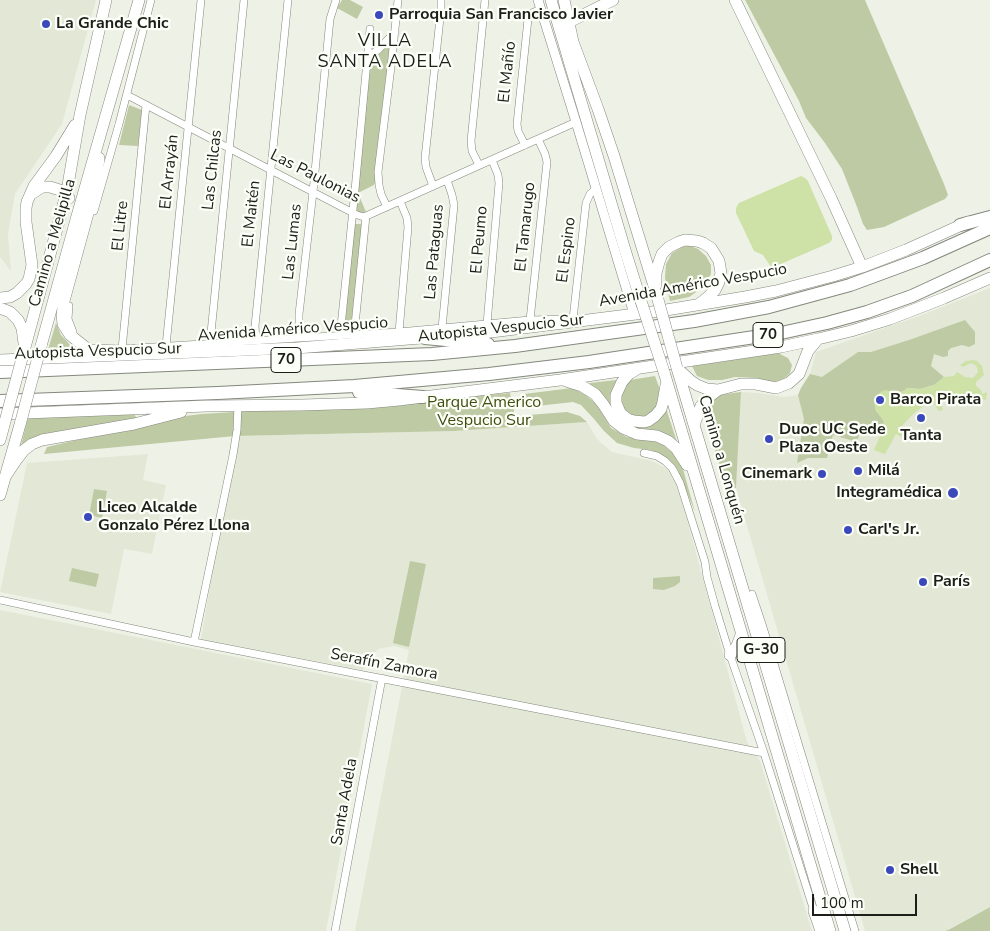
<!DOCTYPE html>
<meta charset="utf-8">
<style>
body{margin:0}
#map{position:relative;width:990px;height:931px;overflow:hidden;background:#eef2e6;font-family:"Nunito Sans",sans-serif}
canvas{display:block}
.scale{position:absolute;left:812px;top:894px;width:105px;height:22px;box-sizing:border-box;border:2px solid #1d1e1a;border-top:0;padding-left:6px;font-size:15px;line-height:18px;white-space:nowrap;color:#1d1e1a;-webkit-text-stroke:4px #fcfff7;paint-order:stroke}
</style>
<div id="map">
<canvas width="990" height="931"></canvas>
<div class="scale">100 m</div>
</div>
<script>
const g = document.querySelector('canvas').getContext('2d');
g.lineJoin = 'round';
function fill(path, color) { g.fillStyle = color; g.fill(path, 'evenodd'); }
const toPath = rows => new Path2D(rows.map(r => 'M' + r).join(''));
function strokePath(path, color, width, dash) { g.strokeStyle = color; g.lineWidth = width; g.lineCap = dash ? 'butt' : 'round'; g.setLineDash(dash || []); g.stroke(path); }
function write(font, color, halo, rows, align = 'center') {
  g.font = font + ' "Nunito Sans",sans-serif'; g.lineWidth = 4.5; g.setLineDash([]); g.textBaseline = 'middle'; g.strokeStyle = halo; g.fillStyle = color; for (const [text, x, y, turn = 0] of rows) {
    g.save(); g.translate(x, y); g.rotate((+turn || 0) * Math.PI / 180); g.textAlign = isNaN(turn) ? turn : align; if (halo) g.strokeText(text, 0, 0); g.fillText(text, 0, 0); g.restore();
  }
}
fill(toPath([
 [0,0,96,0,62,124,15,194,8,234,11,271,0,257],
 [990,288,990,907,945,931,865,931,736,488,741,392,758,393,784,397,798,395,801,388,810,374,816,352,922,315],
 [587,422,597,439,612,452,652,461,667,469,676,485,688,523,747,742,760,761,812,931,355,931,409,650,394,646,378,649,369,660,363,670,201,639,235,436,454,431],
 [148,454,143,480,166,485,152,554,124,549,111,614,0,592,27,463],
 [0,610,372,684,326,931,0,931]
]), '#e2e8d5');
fill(toPath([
 [342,0,350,0,363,7,357,19,337,8],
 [745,0,865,0,944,184,948,195,945,199,884,227,867,230,863,224,857,207,842,169,825,143,806,118,799,101],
 [372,35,384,41,389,40,389,69,377,177,374,185,358,193,366,212,361,213,356,211],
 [129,105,142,110,138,146,119,145],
 [354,224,363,224,351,325,345,326],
 [689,245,698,249,706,256,711,265,711,274,702,288,689,297,670,301,665,278,666,264,672,253,680,248],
 [965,320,975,332,975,344,969,347,962,345,951,348,948,351,948,356,943,357,934,354,931,366,944,377,934,385,920,389,907,388,904,391,897,393,882,391,874,401,876,411,884,420,884,427,881,434,862,426,857,442,833,435,827,458,808,458,797,463,804,419,798,395,801,388,810,374,822,377,858,352,871,352,909,340],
 [56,323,61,335,71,346,83,353,47,353],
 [778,353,788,358,792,365,790,373,782,381,772,382,755,378,735,377,722,380,708,380,697,376,692,366],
 [655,376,659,387,659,398,658,404,650,415,637,418,625,412,620,398,622,390,630,380],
 [616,380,617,382,613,395,634,425,666,408,678,445,635,430,589,385,590,383],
 [572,388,586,395,598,406,611,428,627,437,651,440,663,445,673,453,683,469,695,512,677,468,664,456,651,450,634,448,617,443,604,431,594,419,581,405,573,402,528,407,524,402,524,394],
 [741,392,736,488,727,486,723,475,704,415,707,407,718,395],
 [510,393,515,416,567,412,580,416,587,422,454,431,235,436,44,454,47,447,170,418,201,414,417,401],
 [134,414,137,419,20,450,28,417],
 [94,489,107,491,102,518,89,515],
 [410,561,426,564,409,647,393,643],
 [72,568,99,574,96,587,69,581],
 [680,576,680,582,675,586,664,590,653,589,653,578],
 [990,907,990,931,945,931,950,929]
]), '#becaa4');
fill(toPath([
 [801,176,805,178,808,181,832,236,832,240,829,243,774,267,771,267,763,255,754,251,736,213,736,208,739,203],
 [973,360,977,361,982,366,984,375,976,382,976,386,981,390,982,394,987,392,986,400,981,399,980,406,975,405,975,398,962,396,961,404,956,405,953,398,940,400,943,410,939,411,933,402,922,407,912,415,900,428,908,435,905,439,896,434,885,454,874,450,884,427,883,420,876,411,874,401,876,396,882,391,886,390,897,393,904,391,907,388,920,389,928,387,934,385,944,377,954,376,957,372,965,377,973,378,978,372,977,367,975,365,971,363,963,367,960,365,966,361]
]), '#cee1a7');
const minor = toPath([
 [367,57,378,50,395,32],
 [127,95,357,215,364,217,576,122],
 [525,145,518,131,517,124,528,19,530,14,541,9],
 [479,165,472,151,471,141,485,0],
 [433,186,426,167,425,158,441,9,441,0],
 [387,207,381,194,379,185,378,172,391,67,398,0],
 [94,211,119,124,151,0],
 [69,306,68,319,73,332],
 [530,320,547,162,545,154,538,139],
 [487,324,499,183,498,175,492,160],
 [442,328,454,205,452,195,447,180],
 [399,332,408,227,407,218,400,201],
 [354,335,366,216],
 [340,336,355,190,370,29],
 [299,338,299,314,313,192,330,19,336,0],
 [256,340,255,326,288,0],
 [210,343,244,0],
 [166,346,201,0],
 [91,348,122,349,299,338,399,332,530,320,573,319,586,203,590,194,596,189],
 [122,349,146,105],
 [644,453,657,456,665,461,672,468,680,483,705,562,707,577,715,606,730,655,764,753,814,911],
 [752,594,762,624,855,931],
 [0,600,194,642,764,753],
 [194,642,233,455,237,430,238,405],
 [335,931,382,678]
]);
const tertiary = toPath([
 [538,0,576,122,634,314]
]);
const primary = toPath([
 [551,0,625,250,640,298],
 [564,0,573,42,598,109,614,156,657,296],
 [735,0,831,198,862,267],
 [563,25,613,0],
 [99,158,97,175,93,195,64,301,62,315,63,324,70,335,89,350,101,356],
 [31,194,42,187,50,187,63,191,69,198],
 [656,285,656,273,659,262,662,254,669,247,679,242,685,240,697,241,703,243,711,248,716,256,719,261,721,273,719,282,715,290,707,298,699,304],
 [0,298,10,297,17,293,26,284,29,279,32,265,26,222,26,208,27,202,34,186,56,156,75,125],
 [0,308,10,312,18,320,22,328,24,343],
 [41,346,77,216,139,0],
 [24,351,61,214,68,185,80,115,106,0],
 [0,360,297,348,483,333,660,311,745,297,776,291,833,276,862,267,906,250,968,222],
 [677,368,845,931],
 [637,369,629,374,622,382,616,395,616,403,619,410,621,414,629,420,634,421,644,422,648,421,655,416,661,409,663,402,666,385],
 [679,370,691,381,697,385,707,389,718,390],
 [664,372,830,931],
 [566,381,582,386,595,394,603,404,614,421,623,428,637,434,657,436,668,441,676,448,687,465],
 [0,414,207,406,302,405,367,403,399,400,560,380,781,347,818,339,851,331,890,319,944,298,990,278],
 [694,425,701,406,709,397,718,390,741,384,756,384,776,388,789,383,799,374,808,351,818,339],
 [0,440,4,425],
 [5,477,17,459,24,450,32,444,42,440,134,424,181,412],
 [0,495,21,421],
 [730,655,737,646,741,635],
 [814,911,821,931]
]);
const motorway = toPath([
 [960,225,990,217],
 [425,338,488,344],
 [0,372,432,354,515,346,694,321,769,307,850,285,923,258,990,228],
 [359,392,423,397],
 [0,401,218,393,354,386,489,374,589,362,781,333,827,323,867,312,912,296,990,260]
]);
strokePath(minor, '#84887d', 8);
strokePath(tertiary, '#84887d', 10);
strokePath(primary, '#84887d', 12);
strokePath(motorway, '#84887d', 14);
strokePath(minor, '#fff', 7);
strokePath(tertiary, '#fff', 9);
strokePath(primary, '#fff', 11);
strokePath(motorway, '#fff', 12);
const primaryBridge = toPath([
 [657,296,677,368],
 [640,298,664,372],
 [21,421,41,346],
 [4,425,24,351]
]);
strokePath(primaryBridge, '#84887d', 12, []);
strokePath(primaryBridge, '#fff', 11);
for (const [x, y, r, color] of [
 [379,15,5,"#3b48bb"],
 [46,24,5,"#3b48bb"],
 [880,400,5,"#3b48bb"],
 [921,418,5,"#3b48bb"],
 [769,439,5,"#3b48bb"],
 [858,471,5,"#3b48bb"],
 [822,474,5,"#3b48bb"],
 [953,493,6,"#3b48bb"],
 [88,517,5,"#3b48bb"],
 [848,530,5,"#3b48bb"],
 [923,582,5,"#3b48bb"],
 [890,870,5,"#3b48bb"]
]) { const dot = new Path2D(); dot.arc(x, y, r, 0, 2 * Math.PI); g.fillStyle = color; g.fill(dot); strokePath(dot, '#fcfff7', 2); }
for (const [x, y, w] of [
 [768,335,30],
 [286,360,30],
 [761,650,48]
]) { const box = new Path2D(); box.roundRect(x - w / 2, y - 12.5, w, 25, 4); g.fillStyle = '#fcfff7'; g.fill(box); strokePath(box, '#1d1e1a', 1); }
write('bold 15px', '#1d1e1a', null, [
 ["70",768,335],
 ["70",286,360],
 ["G-30",761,650]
]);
write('bold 16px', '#1d1e1a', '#fcfff7', [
 ["Parroquia San Francisco Javier",389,15],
 ["La Grande Chic",56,24],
 ["Barco Pirata",890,400],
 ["Duoc UC Sede",779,430],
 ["Plaza Oeste",779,448],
 ["Tanta",921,436,"center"],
 ["Milá",868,471],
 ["Cinemark",812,474,"right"],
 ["Integramédica",942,493,"right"],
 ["Liceo Alcalde",98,508],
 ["Gonzalo Pérez Llona",98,526],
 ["Carl's Jr.",858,530],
 ["París",933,582],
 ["Shell",900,870]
], 'left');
write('16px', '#1d1e1a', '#fcfff7', [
 ["El Mañío",508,72,-84],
 ["Las Chilcas",213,170,-84],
 ["El Arrayán",170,172,-84],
 ["Las Paulonias",315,177,27],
 ["El Maitén",252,214,-84],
 ["El Litre",121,226,-84],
 ["El Tamarugo",526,227,-84],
 ["El Peumo",480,240,-85],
 ["Las Lumas",293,242,-84],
 ["Camino a Melipilla",53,243,-74],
 ["El Espino",567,250,-83],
 ["Las Pataguas",435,252,-85],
 ["Avenida Américo Vespucio",693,286,-10],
 ["Autopista Vespucio Sur",501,329,-6],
 ["Avenida Américo Vespucio",293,330,-4],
 ["Autopista Vespucio Sur",98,352,-2],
 ["Camino a Lonquén",721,460,74],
 ["Serafín Zamora",384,665,11],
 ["Santa Adela",345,802,-80]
]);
write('16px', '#3e4d0e', '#fcfff7', [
 ["Parque Americo",484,403],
 ["Vespucio Sur",484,421]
]);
g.letterSpacing = '1px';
write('18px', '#1d1e1a', '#fcfff7', [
 ["VILLA",385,42],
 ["SANTA ADELA",385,63]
]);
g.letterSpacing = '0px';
</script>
